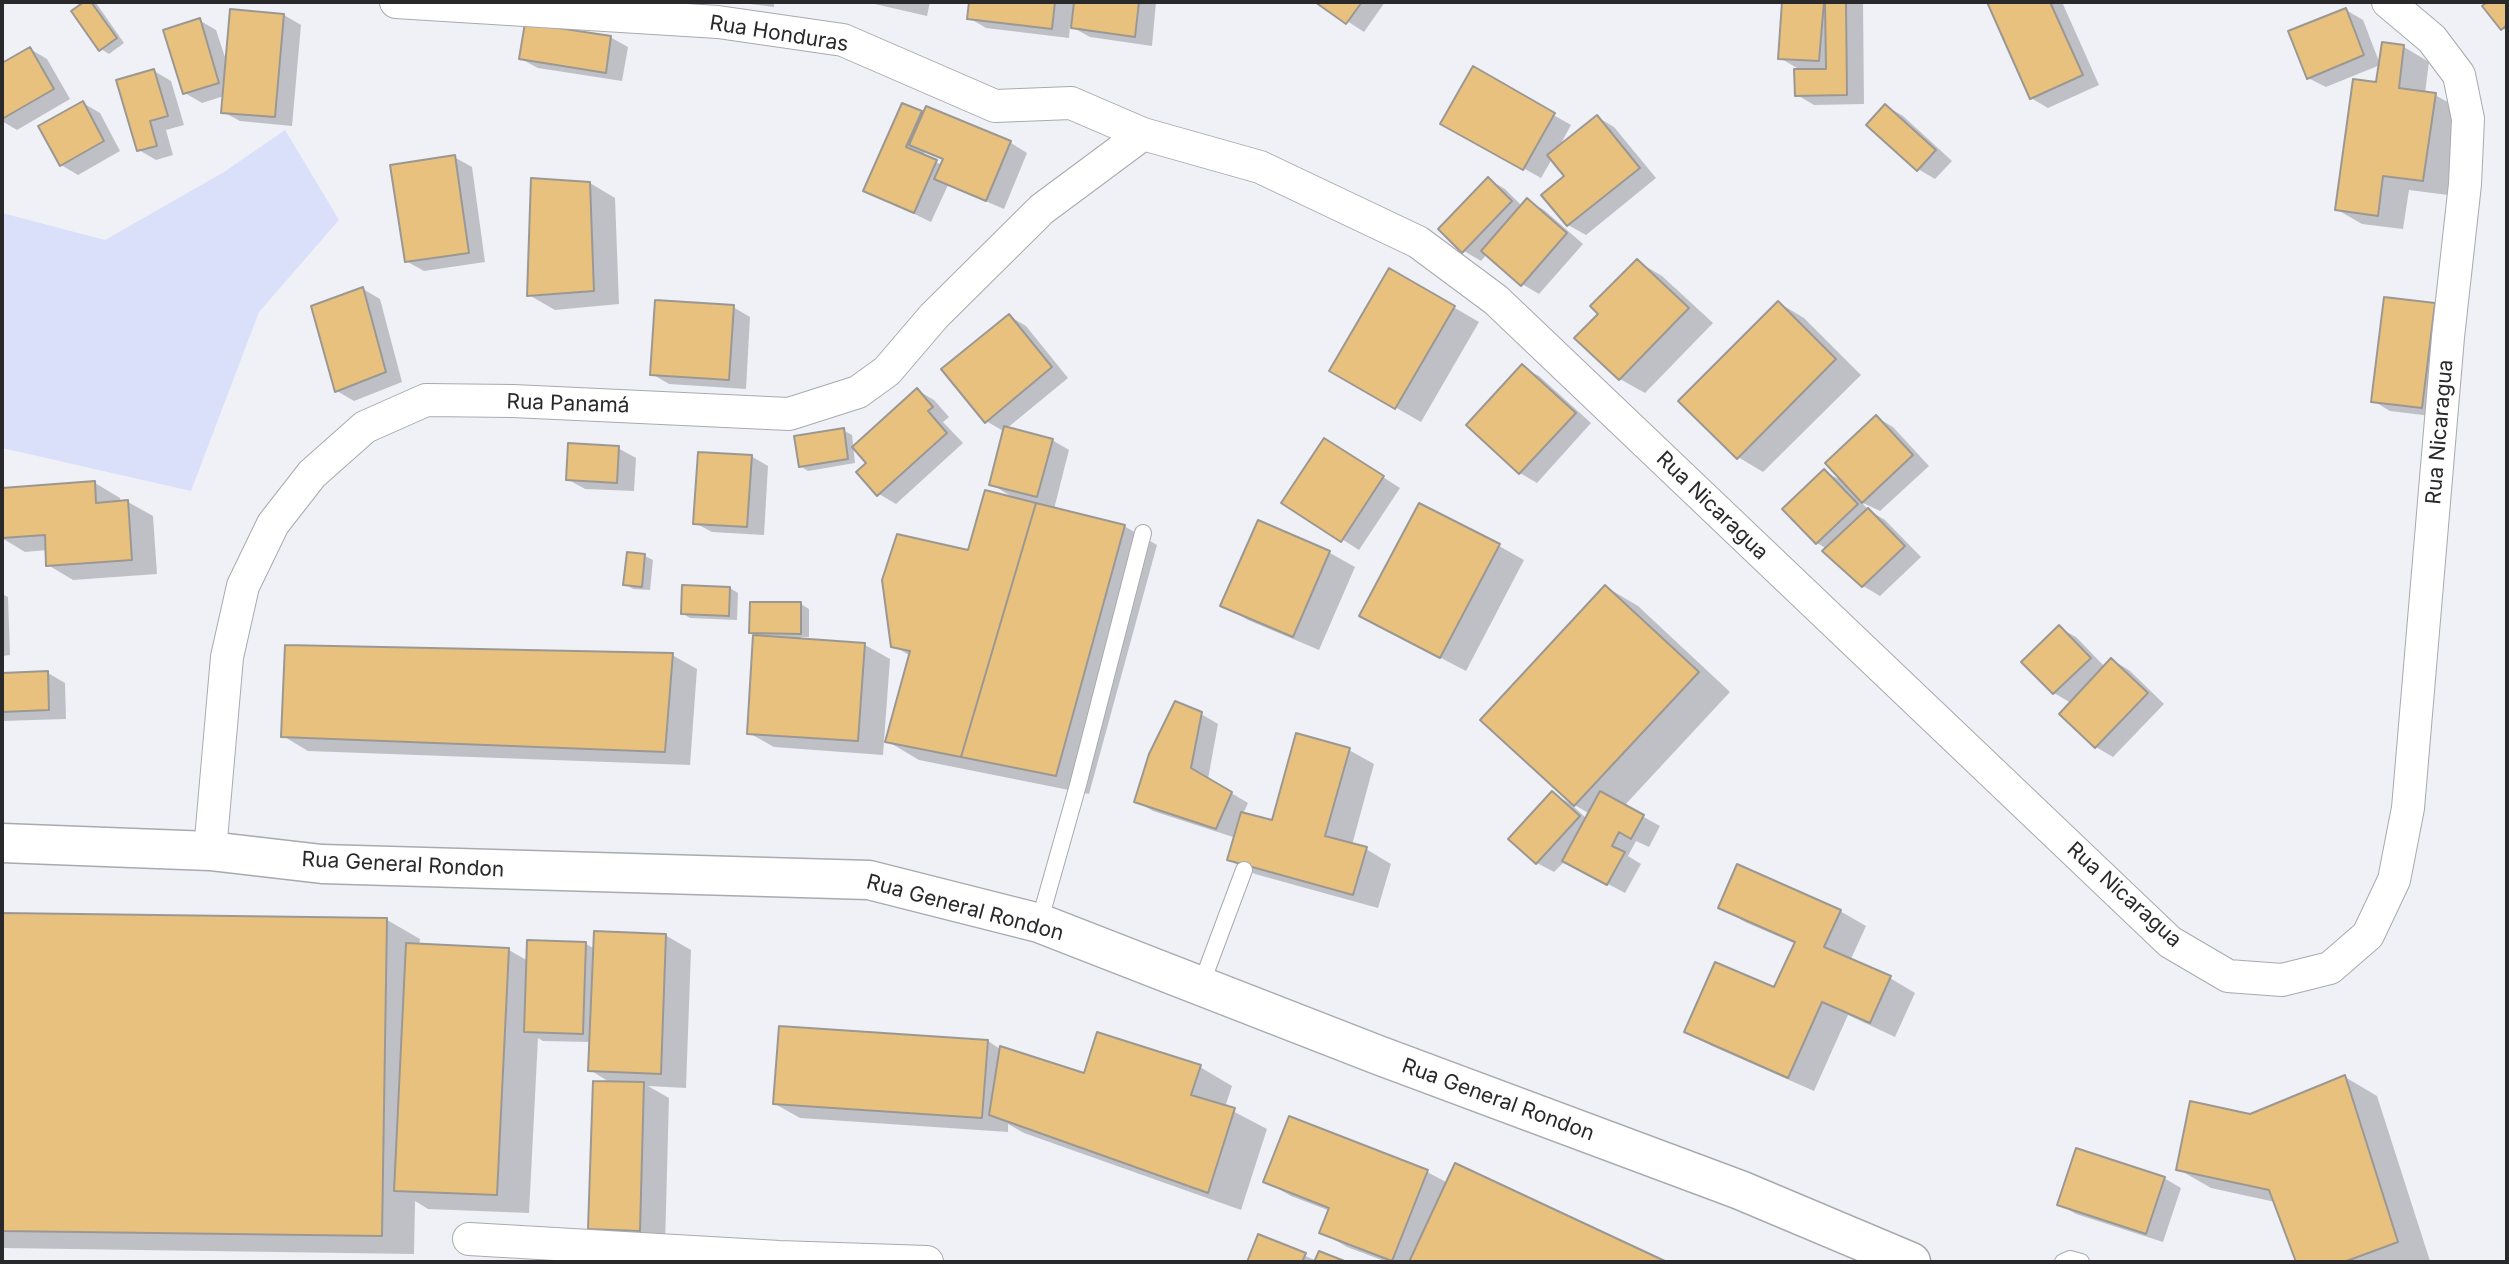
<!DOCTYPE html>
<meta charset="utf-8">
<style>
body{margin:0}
#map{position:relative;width:2509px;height:1264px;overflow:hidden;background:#eff1f7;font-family:Inter,sans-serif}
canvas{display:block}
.frame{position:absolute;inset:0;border:4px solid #29292b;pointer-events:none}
</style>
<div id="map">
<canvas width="2509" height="1264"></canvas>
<div class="frame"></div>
</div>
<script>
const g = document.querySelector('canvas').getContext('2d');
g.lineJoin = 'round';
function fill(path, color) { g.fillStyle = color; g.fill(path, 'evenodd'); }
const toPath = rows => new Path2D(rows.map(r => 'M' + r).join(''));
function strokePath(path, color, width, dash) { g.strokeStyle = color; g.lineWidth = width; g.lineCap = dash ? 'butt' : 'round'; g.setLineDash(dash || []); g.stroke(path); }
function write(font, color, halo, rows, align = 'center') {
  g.font = font + ' Inter,sans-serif'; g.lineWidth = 5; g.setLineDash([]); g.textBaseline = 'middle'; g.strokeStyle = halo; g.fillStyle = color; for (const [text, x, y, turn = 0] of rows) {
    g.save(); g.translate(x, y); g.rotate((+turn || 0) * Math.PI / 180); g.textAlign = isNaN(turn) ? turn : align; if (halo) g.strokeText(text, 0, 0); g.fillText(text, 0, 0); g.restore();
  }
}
fill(toPath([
 [285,130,339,220,259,312,191,491,2,448,2,213,105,240,224,172]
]), '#dbe0fa');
fill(toPath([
 [75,2,100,2,96,3,124,43,109,54,101,49,81,6],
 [734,2,774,2,774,7],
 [866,2,930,2,927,16],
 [971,2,1156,2,1152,46,1090,37,1070,26,1069,38,986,28,969,18],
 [1318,2,1385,2,1364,32],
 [1783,2,1863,2,1864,104,1814,105,1797,95,1802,71,1780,58],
 [1989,2,2062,2,2099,85,2048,108,2031,98],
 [2490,2,2507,2,2507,31,2502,28,2485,6],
 [2346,10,2363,20,2380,64,2404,47,2429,62,2425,93,2435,95,2460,109,2448,195,2409,190,2403,229,2362,224,2336,209,2378,84,2380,65,2326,87,2308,78],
 [284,15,301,25,292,126,240,121,223,112,224,96,202,103,185,93,199,20,216,30,227,63],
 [610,37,628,47,622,81,538,68,521,59],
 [30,49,47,59,70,99,17,130,2,121,2,65],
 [1473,69,1571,125,1558,149,1597,117,1614,127,1656,178,1586,235,1568,225,1544,195,1567,176,1552,159,1541,178,1442,123],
 [154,71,171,81,184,125,166,130,173,155,156,160,139,150],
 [83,103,100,113,120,151,78,175,61,165],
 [1886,106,1903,116,1952,161,1935,179,1918,169],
 [927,108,1011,143,1027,153,1004,209,948,185,931,222,865,190,921,113,924,115],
 [925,152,944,160,942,165,923,156],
 [454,157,472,167,485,262,424,271,406,261],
 [1488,179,1505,189,1522,206,1527,200,1544,210,1583,244,1539,294,1522,284,1487,254,1481,261,1464,251],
 [590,183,615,198,619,304,555,310,529,295],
 [1637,261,1662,276,1713,323,1645,393,1620,379,1601,313],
 [1390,270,1479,322,1421,422,1332,371],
 [363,289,380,299,402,382,354,401,337,391],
 [1779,303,1804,318,1861,375,1763,472,1738,457],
 [2435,305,2452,315,2439,417,2390,411,2373,401],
 [733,307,750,317,746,389,669,384,652,374],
 [1009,316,1026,326,1068,378,1006,429,1052,440,1069,450,1054,509,1124,526,1157,545,1089,794,919,760,887,741,911,656,893,646,1014,498,991,484,1005,432,986,421],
 [1522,367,1539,376,1591,423,1537,483,1520,473,1468,425],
 [917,390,934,400,949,417,943,422,963,443,896,504,879,494,868,463],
 [1876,417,1893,427,1929,466,1880,511,1861,502,1870,511,1885,520,1921,557,1880,596,1863,586,1824,551,1827,549,1817,543,1824,471,1844,482],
 [843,430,852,435,855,463,808,471,800,466],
 [618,448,636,458,634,491,585,489,567,479],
 [1341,450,1400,488,1359,550,1284,502],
 [751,456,768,466,764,535,712,532,695,523],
 [95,483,120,498,120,502,128,502,153,516,157,574,73,580,48,565,47,550,25,552,2,538,2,490],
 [1259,522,1330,553,1355,567,1319,650,1248,620,1223,605],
 [1499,546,1524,560,1466,671,1387,630],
 [645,556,653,560,650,590,633,589,625,584],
 [1606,587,1638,606,1730,692,1624,806,1660,826,1649,847,1636,841,1628,856,1641,864,1625,893,1565,861,1554,872,1537,863,1511,839,1552,793,1571,804,1587,819,1590,814,1573,804],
 [730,588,738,593,737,620,690,618,682,613],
 [2,594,8,597,10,655,2,656],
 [801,604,809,609,809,637,801,637,801,640,865,645,890,659,883,755,774,747,749,733,755,635,751,632],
 [2059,628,2076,637,2105,667,2112,660,2129,670,2164,704,2113,757,2096,747,2071,703,2054,693],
 [672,655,697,669,690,765,308,751,283,736],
 [48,673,65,683,66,719,2,721,2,675],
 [1201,714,1218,724,1208,779,1248,803,1243,814,1273,822,1349,750,1374,764,1352,845,1366,849,1391,864,1378,908,1255,874,1229,860,1236,838,1153,811,1136,801],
 [1720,907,1840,911,1866,926,1850,961,1890,978,1915,993,1895,1037,1848,1015,1814,1091,1712,1046,1686,1032,1775,990,1796,944,1745,922],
 [2,915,387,920,420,939,419,946,509,950,528,961,586,944,595,949,665,935,691,950,686,1088,648,1086,669,1098,665,1245,615,1243,590,1228,611,1083,590,1070,591,1042,543,1041,538,1038,529,1213,428,1209,415,1201,414,1254,2,1248],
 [780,1028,988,1041,1000,1049,1085,1076,1200,1067,1232,1086,1225,1107,1267,1129,1241,1210,1024,1133,1008,1124,1008,1132,800,1118,775,1104],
 [2345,1077,2377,1096,2430,1261,2298,1262,2275,1202,2211,1188,2178,1169,2250,1116],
 [1456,1165,1663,1262,1387,1262,1347,1247,1322,1232,1330,1211,1291,1196,1265,1181,1427,1172,1448,1183],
 [2164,1178,2181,1188,2163,1242,2076,1214,2059,1204],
 [1259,1236,1317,1261,1320,1253,1343,1262,1249,1262]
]), '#0003');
const building = toPath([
 [84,2,91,2,117,38,99,51,71,11,84,2],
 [969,2,1055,2,1052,29,967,19,969,2],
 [1074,2,1139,2,1135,37,1071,28,1074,2],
 [1315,2,1362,2,1346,24,1315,2],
 [1782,2,1824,2,1819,61,1778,59,1782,2],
 [1825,2,1846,2,1847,95,1795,96,1794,69,1826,69,1825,2],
 [1987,2,2050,2,2083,75,2030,99,1987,2],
 [2487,2,2507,2,2507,25,2501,30,2482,6,2487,2],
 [2346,8,2364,55,2307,79,2288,31,2346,8],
 [230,9,284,14,275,117,221,113,230,9],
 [200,18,219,83,183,94,163,30,200,18],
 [525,23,611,36,606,73,519,59,525,23],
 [2382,42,2404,45,2399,88,2436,93,2423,181,2383,176,2378,216,2335,210,2353,79,2376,82,2382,42],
 [30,47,54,89,2,119,2,63,30,47],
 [1473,66,1555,113,1523,170,1440,124,1473,66],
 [154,69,168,116,150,121,157,146,137,151,116,80,154,69],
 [83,101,104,141,60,166,38,126,83,101],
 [902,103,922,111,906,147,937,160,914,213,863,191,902,103],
 [1885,104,1936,150,1917,171,1866,125,1885,104],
 [926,106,1011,141,986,201,934,179,943,159,909,145,926,106],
 [1597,115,1640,168,1567,226,1541,195,1564,176,1547,155,1597,115],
 [455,155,469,253,405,262,390,165,455,155],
 [1488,177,1512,201,1462,253,1438,229,1488,177],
 [531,178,590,182,594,291,527,296,531,178],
 [1527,198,1567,233,1521,286,1481,251,1527,198],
 [1637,259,1689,308,1619,380,1574,338,1598,314,1590,306,1637,259],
 [1389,268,1455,306,1395,409,1329,371,1389,268],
 [363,287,386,372,335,392,311,306,363,287],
 [2384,297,2435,303,2422,408,2371,402,2384,297],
 [655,300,734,305,729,380,650,375,655,300],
 [1778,301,1836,359,1737,459,1678,401,1778,301],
 [1009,314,1052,367,985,423,941,369,1009,314],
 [1522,364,1576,413,1519,474,1466,425,1522,364],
 [917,388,933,407,928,411,947,433,877,496,856,472,866,463,852,447,917,388],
 [1876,415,1913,455,1862,503,1825,463,1876,415],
 [1004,426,1053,439,1037,497,989,485,1004,426],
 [844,428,848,459,799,467,794,436,844,428],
 [1324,438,1384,476,1341,542,1281,503,1324,438],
 [568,443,619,446,617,483,566,480,568,443],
 [698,452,752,455,747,527,693,524,698,452],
 [1824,469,1858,504,1816,544,1782,509,1824,469],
 [95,481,96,503,128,500,132,560,46,566,45,535,2,538,2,488,95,481],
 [985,490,1036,503,961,757,885,742,910,651,891,647,882,580,897,534,968,550,985,490],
 [1036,503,1125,525,1056,776,961,757,1036,503],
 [1419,503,1500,544,1440,658,1359,616,1419,503],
 [1868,508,1905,546,1862,587,1822,551,1868,508],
 [1258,520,1330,551,1293,637,1220,606,1258,520],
 [627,552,645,554,642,587,623,585,627,552],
 [682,585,730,587,729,616,681,614,682,585],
 [1605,585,1699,672,1574,806,1480,720,1605,585],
 [750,602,801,602,801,634,749,633,750,602],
 [2059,625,2091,658,2053,694,2021,662,2059,625],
 [753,635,865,643,858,741,747,734,753,635],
 [285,645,673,653,665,752,281,737,285,645],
 [2111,658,2148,693,2095,748,2059,714,2111,658],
 [48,671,49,710,2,712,2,673,48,671],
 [1175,701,1202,712,1191,768,1232,792,1216,829,1134,802,1149,754,1175,701],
 [1296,733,1350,748,1325,836,1367,847,1353,895,1227,860,1241,812,1272,820,1296,733],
 [1552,791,1580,816,1536,864,1508,839,1552,791],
 [1600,791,1644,815,1631,839,1619,832,1612,846,1625,852,1607,885,1562,861,1600,791],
 [1737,864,1841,910,1824,947,1891,976,1870,1023,1822,1002,1788,1078,1684,1032,1715,962,1774,987,1795,942,1718,908,1737,864],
 [2,913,387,918,382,1236,2,1231,2,913],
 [594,931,666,934,661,1074,588,1071,594,931],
 [527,940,586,942,583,1034,524,1032,527,940],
 [406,943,509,948,497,1195,394,1191,406,943],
 [779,1026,988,1040,982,1118,773,1104,779,1026],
 [1097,1032,1201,1065,1191,1095,1235,1108,1208,1193,989,1115,1000,1046,1084,1073,1097,1032],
 [2345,1075,2398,1242,2344,1262,2296,1262,2269,1190,2176,1170,2190,1101,2250,1114,2345,1075],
 [593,1081,644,1082,640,1231,588,1229,593,1081],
 [1289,1116,1428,1170,1392,1261,1319,1233,1329,1208,1263,1182,1289,1116],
 [2076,1148,2165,1177,2146,1234,2057,1205,2076,1148],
 [1455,1163,1667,1262,1409,1262,1455,1163],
 [1258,1234,1306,1253,1302,1262,1247,1262,1258,1234],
 [1319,1251,1347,1262,1314,1262,1319,1251]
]);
fill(building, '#e9c17f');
strokePath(building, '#9b9893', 2);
const lane = toPath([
 [1039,923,1078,785,1143,533],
 [1201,985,1244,870],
 [2063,1262,2070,1259,2081,1262]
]);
const street = toPath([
 [396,2,718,22,843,40,995,106,1071,103,1143,134,1260,167,1418,242,1496,300,2170,942,2228,976,2282,980,2330,968,2368,935,2394,880,2408,808,2448,337,2465,184,2468,119,2459,75,2432,39,2388,2],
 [210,851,227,657,243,586,273,524,312,474,365,427,426,400,513,401,789,414,858,392,887,371,934,316,1042,209,1143,134],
 [469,1239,779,1257,927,1262]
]);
const secondary = toPath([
 [2,843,210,851,322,864,869,880,1039,923,1378,1055,1740,1190,1911,1262]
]);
strokePath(lane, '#a9aab0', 18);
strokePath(street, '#a9aab0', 34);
strokePath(secondary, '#a9aab0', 41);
strokePath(lane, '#fff', 16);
strokePath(street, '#fff', 32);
strokePath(secondary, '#fff', 38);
write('21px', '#29292b', '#fefefe', [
 ["Rua Honduras",779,34,9],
 ["Rua Panamá",568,404,2],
 ["Rua Nicaragua",2440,432,-85],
 ["Rua Nicaragua",1712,506,44],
 ["Rua General Rondon",403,865,3],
 ["Rua Nicaragua",2124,895,42],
 ["Rua General Rondon",965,908,15],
 ["Rua General Rondon",1498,1100,20]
]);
</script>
